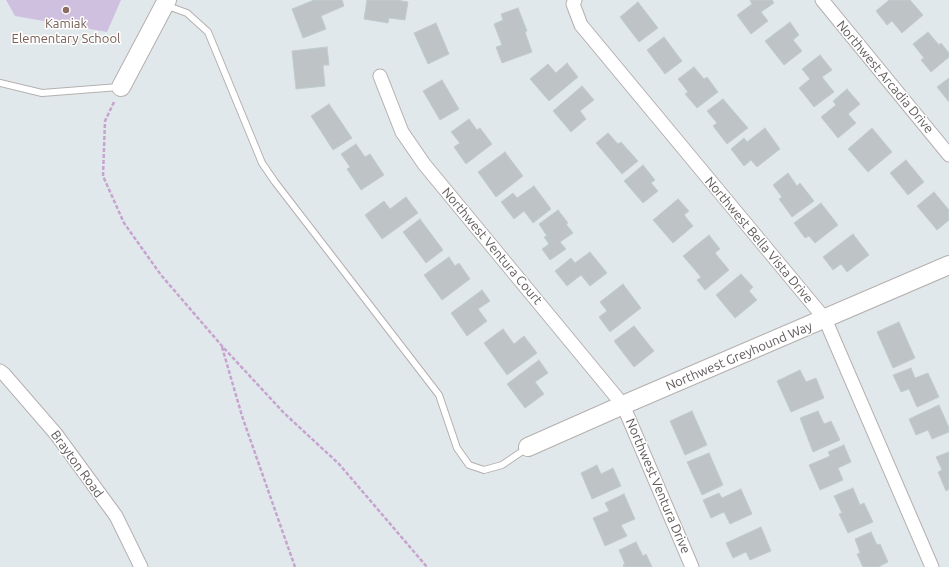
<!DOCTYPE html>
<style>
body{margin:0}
canvas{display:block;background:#e1e8eb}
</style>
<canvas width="949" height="567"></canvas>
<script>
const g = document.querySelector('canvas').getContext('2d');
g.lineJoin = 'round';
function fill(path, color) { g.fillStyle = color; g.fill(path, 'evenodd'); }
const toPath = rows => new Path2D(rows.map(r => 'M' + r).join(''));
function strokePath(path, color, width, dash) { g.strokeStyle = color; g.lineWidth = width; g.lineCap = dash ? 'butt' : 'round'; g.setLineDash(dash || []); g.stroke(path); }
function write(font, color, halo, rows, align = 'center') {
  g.font = font + ' Ubuntu,sans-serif'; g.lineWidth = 3; g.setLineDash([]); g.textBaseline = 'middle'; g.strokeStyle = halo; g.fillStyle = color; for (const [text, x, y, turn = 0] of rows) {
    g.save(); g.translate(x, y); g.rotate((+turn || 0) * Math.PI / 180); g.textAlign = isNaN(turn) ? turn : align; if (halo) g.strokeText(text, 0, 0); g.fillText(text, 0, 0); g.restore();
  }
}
fill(toPath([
 [6,0,121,0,107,32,15,16]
]), '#d0c0e0');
const building = toPath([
 [314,0,342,0,344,6,321,16,326,29,303,38,292,9,314,0],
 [367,0,397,0,408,2,405,20,389,18,388,23,364,19,367,0],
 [750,0,772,0,774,3,761,12,768,21,751,34,737,15,752,4,750,0],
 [889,0,910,0,923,15,902,33,892,21,887,25,876,11,889,0],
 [638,2,658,28,639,42,620,17,638,2],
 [518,8,527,31,525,32,532,52,502,63,496,47,502,45,494,24,503,20,501,14,518,8],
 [790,22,799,35,793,40,802,51,784,65,765,41,790,22],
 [436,23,449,54,428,64,414,33,436,23],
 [928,32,939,45,941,43,949,53,949,57,931,72,921,60,924,58,913,44,928,32],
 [664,37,682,61,665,74,647,50,664,37],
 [327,47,329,65,323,65,325,86,296,89,292,51,327,47],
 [820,55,832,70,822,77,834,92,814,107,799,88,810,79,802,69,820,55],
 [567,63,578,77,549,101,530,79,548,64,556,73,567,63],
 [694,67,704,79,707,77,718,92,697,108,685,94,688,92,678,79,694,67],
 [949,78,949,102,937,87,949,78],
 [442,80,459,109,440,120,423,91,442,80],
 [582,86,594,100,580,111,586,119,571,132,553,111,582,86],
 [847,89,860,104,848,114,856,123,838,138,821,117,836,105,833,101,847,89],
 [723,99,748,128,727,144,713,126,717,123,707,111,723,99],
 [329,104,352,138,333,150,311,116,329,104],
 [469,119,477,130,480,128,492,144,466,164,454,147,460,143,451,132,469,119],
 [765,128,780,149,757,167,751,160,744,166,731,149,744,138,747,142,765,128],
 [872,128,892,152,868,172,848,149,872,128],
 [608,133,618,144,621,142,638,161,622,174,596,143,608,133],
 [356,144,365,157,370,154,384,175,361,190,347,169,350,167,341,154,356,144],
 [505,152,523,176,496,197,478,172,505,152],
 [906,160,924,182,908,195,890,173,906,160],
 [643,165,655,180,651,183,658,191,643,203,624,181,643,165],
 [788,173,797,186,800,183,814,201,792,217,779,199,782,197,773,185,788,173],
 [534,186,551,209,533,223,524,211,514,219,501,202,513,193,517,198,534,186],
 [934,192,949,210,949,220,937,230,917,206,934,192],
 [406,197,418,213,382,239,365,215,384,201,390,209,406,197],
 [678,199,689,211,684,215,693,226,673,243,653,220,678,199],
 [821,203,838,225,815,243,809,236,805,238,794,223,821,203],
 [558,210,568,223,566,224,573,233,560,242,566,249,550,260,542,249,549,244,544,237,547,236,539,224,558,210],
 [420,219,443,250,426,263,403,232,420,219],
 [853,234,869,255,847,272,841,264,833,270,823,257,853,234],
 [709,235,720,249,715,253,729,270,705,290,697,280,701,277,683,256,709,235],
 [590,252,607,273,590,286,581,275,567,286,555,271,571,258,575,263,590,252],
 [449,257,455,266,459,263,470,279,442,300,424,275,449,257],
 [741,274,753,287,749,291,757,300,735,318,716,295,741,274],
 [623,284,641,308,610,332,599,317,607,311,600,302,623,284],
 [482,290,490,301,478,309,487,321,467,336,451,313,482,290],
 [899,322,915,358,893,368,877,332,899,322],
 [634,326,654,351,634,367,614,341,634,326],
 [503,329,514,344,524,336,537,353,507,375,484,343,503,329],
 [539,360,548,373,535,382,544,394,525,408,507,384,539,360],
 [911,368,915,378,928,373,939,397,917,407,909,389,901,392,893,375,911,368],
 [800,370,806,382,816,378,824,398,791,412,777,381,800,370],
 [939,405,949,428,949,432,932,439,928,430,916,435,909,419,939,405],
 [692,411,707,445,685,455,670,421,692,411],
 [818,411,824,424,831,421,840,440,813,452,800,418,818,411],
 [844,445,851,462,838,468,843,480,820,490,809,465,830,456,828,452,844,445],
 [949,452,949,489,946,491,938,472,942,470,936,457,949,452],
 [709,453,723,485,702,495,687,462,709,453],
 [597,465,601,474,613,468,621,486,592,499,581,473,597,465],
 [853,488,860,505,864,503,873,522,848,533,839,514,842,513,834,496,853,488],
 [741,489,752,514,730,524,724,512,711,518,703,500,719,493,722,498,741,489],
 [624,494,635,519,621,525,627,536,605,546,593,518,609,511,605,503,624,494],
 [761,527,771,551,750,560,746,552,733,558,726,543,761,527],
 [871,532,877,545,880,544,888,562,878,567,863,567,857,554,860,553,855,539,871,532],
 [636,542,643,556,646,554,652,567,624,567,623,565,625,564,619,550,636,542]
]);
fill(building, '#bec4c6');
strokePath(building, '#c0cccf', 1);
const lane = toPath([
 [165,5,187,13,208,32,262,163,275,182,439,395,457,448,469,465,484,470,502,465,527,448],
 [0,83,42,93,119,87]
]);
const street = toPath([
 [575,0,573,4,581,25,825,319,932,567],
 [822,0,949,155],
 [380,76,402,132,424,164,623,405,692,567],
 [0,371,4,374,56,434,116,516,141,567]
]);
const secondary = toPath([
 [121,87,167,0],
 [528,447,623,405,949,265]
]);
strokePath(lane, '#b5b0af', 8);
strokePath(street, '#b5b0af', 15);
strokePath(secondary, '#b5afae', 20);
strokePath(toPath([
 [114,102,105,121,103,176,124,223,161,275,222,346,284,413,339,464,427,567],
 [222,347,242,416,295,567]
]), '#c7a4d0', 2.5, [4, 2]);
strokePath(lane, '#fff', 6);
strokePath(street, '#fff', 13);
strokePath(secondary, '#fff', 18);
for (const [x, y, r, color] of [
 [66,10,4,"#8d6e63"]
]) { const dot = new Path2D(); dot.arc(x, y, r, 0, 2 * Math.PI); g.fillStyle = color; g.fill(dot); strokePath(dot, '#fff', 1.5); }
write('13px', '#785e54', '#fff', [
 ["Kamiak",66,24],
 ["Elementary School",66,39]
]);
write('13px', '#605a5a', '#fff', [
 ["Northwest Arcadia Drive",885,77,50],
 ["Northwest Bella Vista Drive",759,240,50],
 ["Northwest Ventura Court",492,246,50],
 ["Northwest Greyhound Way",739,356,-23],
 ["Brayton Road",77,464,54],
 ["Northwest Ventura Drive",658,486,67]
]);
</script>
